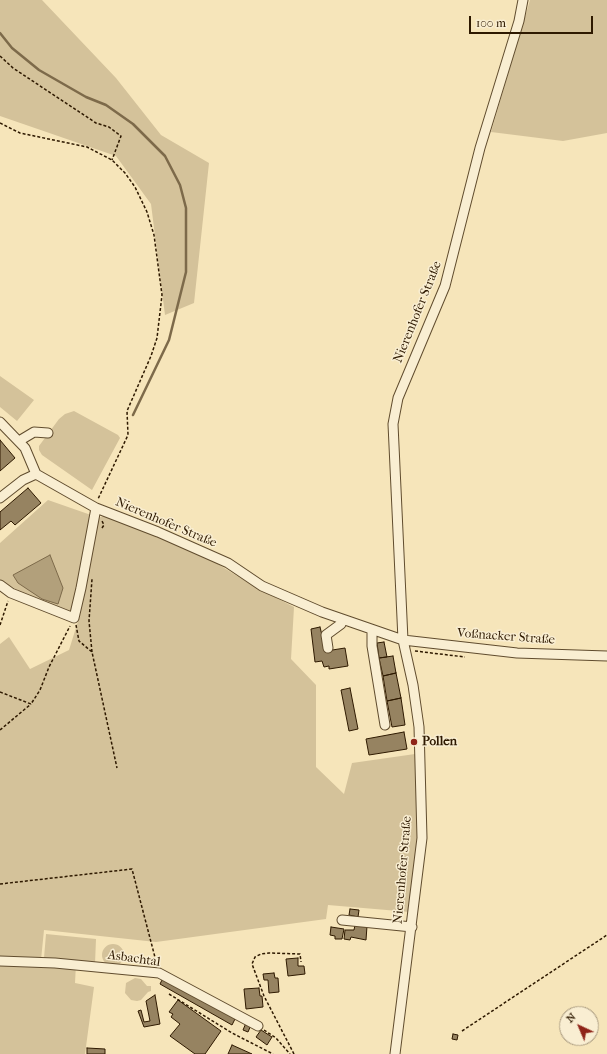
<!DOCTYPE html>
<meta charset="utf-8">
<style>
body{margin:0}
#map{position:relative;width:607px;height:1054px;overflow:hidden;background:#f6e5ba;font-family:"IM FELL French Canon",serif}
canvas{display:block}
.north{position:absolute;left:559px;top:1006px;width:40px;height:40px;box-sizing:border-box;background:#f9eed2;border:1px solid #a8997e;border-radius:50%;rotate:316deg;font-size:11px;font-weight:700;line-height:16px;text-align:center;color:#2e1900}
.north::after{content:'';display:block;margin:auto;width:14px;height:18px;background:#8f2418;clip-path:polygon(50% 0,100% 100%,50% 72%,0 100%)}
.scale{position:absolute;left:469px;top:16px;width:124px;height:18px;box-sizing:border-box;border:2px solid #2e1900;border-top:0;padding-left:5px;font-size:12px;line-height:14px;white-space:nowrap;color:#2e1900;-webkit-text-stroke:3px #f9eed2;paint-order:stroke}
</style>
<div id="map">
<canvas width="607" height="1054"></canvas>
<div class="north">N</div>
<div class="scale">100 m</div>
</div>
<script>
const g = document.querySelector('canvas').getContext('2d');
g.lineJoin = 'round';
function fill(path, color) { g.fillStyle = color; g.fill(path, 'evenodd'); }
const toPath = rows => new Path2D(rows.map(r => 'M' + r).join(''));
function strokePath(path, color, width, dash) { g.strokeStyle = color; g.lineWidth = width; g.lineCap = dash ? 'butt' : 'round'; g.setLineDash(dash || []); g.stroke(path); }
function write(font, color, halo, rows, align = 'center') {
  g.font = font + ' "IM FELL French Canon",serif'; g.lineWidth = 3; g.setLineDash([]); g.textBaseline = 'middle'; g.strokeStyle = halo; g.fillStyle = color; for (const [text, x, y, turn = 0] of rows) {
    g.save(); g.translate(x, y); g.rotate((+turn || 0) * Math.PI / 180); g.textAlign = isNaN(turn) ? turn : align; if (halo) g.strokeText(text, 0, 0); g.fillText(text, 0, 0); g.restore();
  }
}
fill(toPath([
 [0,0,42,0,116,78,161,135,209,163,194,303,165,315,151,204,116,156,0,116],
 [530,0,607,0,607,133,563,141,491,132],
 [0,376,34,400,17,421,0,407],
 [74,411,118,435,120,438,92,490,42,455,39,450,39,446,59,419,65,414],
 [48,500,91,515,71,615,42,604,0,580,0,543],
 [106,515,195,550,255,587,294,607,291,659,316,685,316,767,344,794,352,763,415,754,418,838,410,912,328,905,326,919,156,942,44,930,41,960,76,964,75,983,94,987,85,1054,0,1054,0,644,9,637,30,669,69,650,80,615,96,519],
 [46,934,96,939,95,964,44,958],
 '102 955a11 11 0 1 1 22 0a11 11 0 1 1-22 0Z',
 [135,978,141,979,147,986,151,986,151,991,148,992,141,1000,137,1001,131,1000,125,993,126,983]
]), '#d4c29a');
const water = toPath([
 [50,555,63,588,58,604,42,599,18,583,13,575,50,555]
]);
fill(water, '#b2a07b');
strokePath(water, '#7d6a4a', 1);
strokePath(toPath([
 [0,33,12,48,39,70,86,97,106,105,133,124,165,156,180,185,186,208,186,272,169,340,133,415]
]), '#7d6a4a', 2.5);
const building = toPath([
 [0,440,15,458,0,471,0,440],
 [28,488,41,503,15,525,11,521,0,530,0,512,28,488],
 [320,627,326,651,345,648,348,666,329,669,329,666,324,667,322,661,315,662,311,629,320,627],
 [384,642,387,657,379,658,377,643,384,642],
 [393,656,396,673,383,676,379,658,393,656],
 [396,673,401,698,387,701,383,676,396,673],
 [350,688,358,729,349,731,341,690,350,688],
 [401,698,405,725,392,727,387,701,401,698],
 [404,732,407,749,369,755,366,739,404,732],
 [350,909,359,910,358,917,349,915,350,909],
 [355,925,367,926,366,940,351,937,350,940,344,939,345,930,354,930,355,925],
 [331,927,344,929,342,939,335,939,335,936,330,935,331,927],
 [298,958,298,966,304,966,305,974,288,976,286,959,298,958],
 [274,973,275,978,278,978,279,992,269,993,268,980,264,980,263,974,274,973],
 [163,978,236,1017,232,1025,160,984,163,978],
 [259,988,260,996,262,996,263,1007,246,1009,244,989,259,988],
 [155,995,160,1024,144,1027,138,1011,141,1010,144,1022,150,1021,146,1001,155,995],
 [178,1000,221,1031,205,1054,195,1054,170,1036,180,1024,171,1017,173,1014,169,1012,178,1000],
 [246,1023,251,1025,248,1032,243,1030,246,1023],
 [261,1030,272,1037,267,1045,256,1037,261,1030],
 [453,1034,458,1035,457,1040,452,1039,453,1034],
 [232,1045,252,1054,228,1054,232,1045],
 [87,1048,105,1049,105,1054,87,1054,87,1048]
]);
fill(building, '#968361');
strokePath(building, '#2e1900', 1);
const minor = toPath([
 [0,422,25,448,36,474],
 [19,441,34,432,48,433],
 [0,498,23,480,36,474,96,508],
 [0,585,11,593,74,618,81,588,96,508,158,532,228,563,262,586,322,612,403,640,517,653,607,656],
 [372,630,372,646,385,725],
 [328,648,326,635,341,624,342,619],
 [342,920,412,927],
 [0,961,55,963,159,973,258,1026],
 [395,1054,422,838,419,727,413,685,403,640,393,424,398,398,445,286,480,148,519,21,523,0]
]);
strokePath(minor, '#604c2e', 11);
strokePath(toPath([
 [0,56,13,68,96,123,109,127,121,136,112,160],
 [0,123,20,133,87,147,112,160,125,173,135,187,147,212,154,235,162,295,157,338,151,356,127,411,128,435,98,499],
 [102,528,104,525,102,521],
 [0,625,8,601],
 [76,625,79,641,92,652,117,768],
 [415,651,465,657],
 [92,652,89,621,92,579],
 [0,692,31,704,40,690,49,667,70,626],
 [0,730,31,704],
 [0,884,132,869,157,965],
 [169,994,232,1033,273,1054],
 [264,1030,276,1038,290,1054],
 [462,1031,607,935],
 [294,1054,264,996,252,964,255,957,261,954,269,953,300,954,301,962]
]), '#2e1900', 1.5, [3, 2]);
strokePath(minor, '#f9eed2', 9);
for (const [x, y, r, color] of [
 [414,742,4,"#8f2418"]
]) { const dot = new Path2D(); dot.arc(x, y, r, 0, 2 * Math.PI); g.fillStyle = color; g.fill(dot); strokePath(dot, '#f9eed2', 1.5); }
write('13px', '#2e1900', '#f9eed2', [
 ["Nierenhofer Straße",418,312,-68],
 ["Nierenhofer Straße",166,523,23],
 ["Voßnacker Straße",506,637,4],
 ["Nierenhofer Straße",403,870,-85],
 ["Asbachtal",134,959,8]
]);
write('bold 13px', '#2e1900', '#f9eed2', [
 ["Pollen",422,742]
], 'left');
</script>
